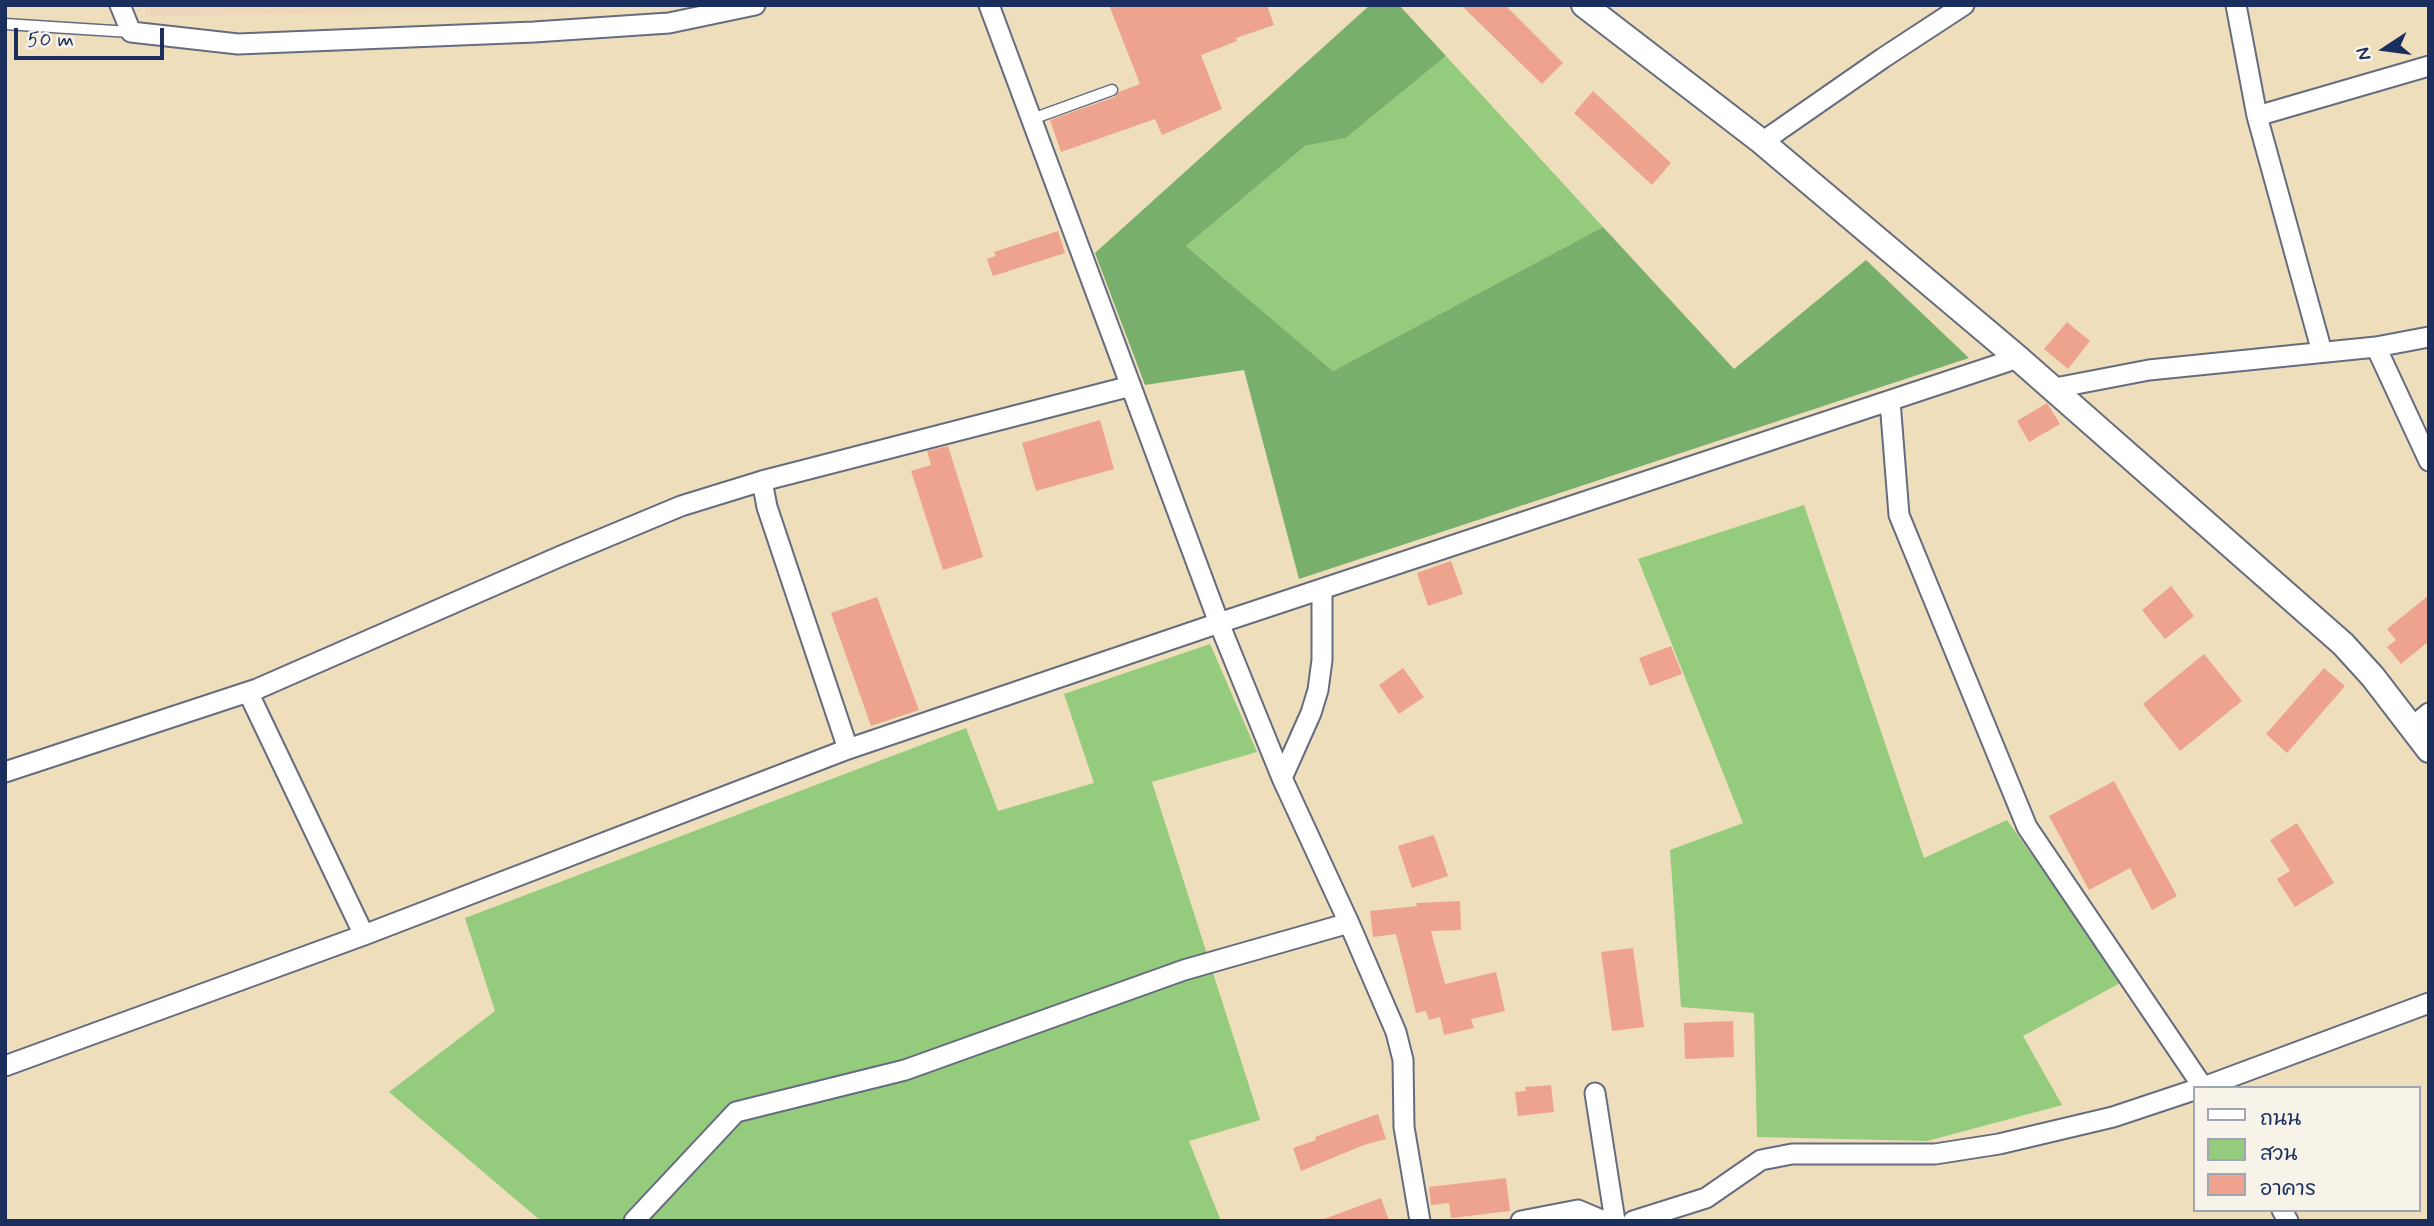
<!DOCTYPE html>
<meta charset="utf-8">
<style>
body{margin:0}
#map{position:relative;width:2434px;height:1226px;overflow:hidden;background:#eedebc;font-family:Mynerve,"Playpen Sans Thai",sans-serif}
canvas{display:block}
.frame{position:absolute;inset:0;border:7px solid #1b2f5e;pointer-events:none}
.legend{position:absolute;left:2193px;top:1086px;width:228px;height:126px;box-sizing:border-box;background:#f7f3e8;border:2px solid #9fa5b1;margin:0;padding:9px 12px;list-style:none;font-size:21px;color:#1b2f5e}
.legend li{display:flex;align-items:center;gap:14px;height:35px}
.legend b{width:35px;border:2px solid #9fa5b1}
.north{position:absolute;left:2350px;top:14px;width:70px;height:70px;-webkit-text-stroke:5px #f7f3e8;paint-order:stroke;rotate:257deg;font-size:19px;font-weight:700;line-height:28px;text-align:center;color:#1b2f5e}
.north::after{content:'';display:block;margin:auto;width:24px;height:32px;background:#1b2f5e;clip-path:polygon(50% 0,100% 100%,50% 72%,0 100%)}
.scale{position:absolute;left:14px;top:28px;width:150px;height:32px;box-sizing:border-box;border:4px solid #1b2f5e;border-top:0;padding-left:9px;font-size:21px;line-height:24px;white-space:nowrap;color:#1b2f5e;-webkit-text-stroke:5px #f7f3e8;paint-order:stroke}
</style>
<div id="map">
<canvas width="2434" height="1226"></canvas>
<div class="frame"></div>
<ul class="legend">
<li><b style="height:9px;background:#fff"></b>ถนน</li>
<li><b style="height:19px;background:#95cb7c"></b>สวน</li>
<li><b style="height:19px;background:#eea38e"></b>อาคาร</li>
</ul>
<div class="north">N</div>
<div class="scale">50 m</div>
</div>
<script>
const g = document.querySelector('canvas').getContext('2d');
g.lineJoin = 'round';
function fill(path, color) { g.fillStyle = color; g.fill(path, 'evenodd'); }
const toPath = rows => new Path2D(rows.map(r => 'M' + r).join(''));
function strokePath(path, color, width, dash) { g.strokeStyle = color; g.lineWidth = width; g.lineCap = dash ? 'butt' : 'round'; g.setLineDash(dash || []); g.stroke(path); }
fill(toPath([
 [144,5,579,5,568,9,146,16]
]), '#eed6bb');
fill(toPath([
 [1446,56,1603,227,1333,371,1186,246,1305,146,1346,138],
 [1804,505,1924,858,2007,820,2122,982,2023,1036,2062,1105,1927,1141,1757,1137,1754,1013,1681,1007,1670,850,1743,823,1638,559],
 [1210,644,1257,752,1152,782,1260,1120,1189,1141,1221,1221,541,1221,389,1092,495,1011,465,918,966,728,998,811,1094,783,1064,694]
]), '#95cb7c');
fill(toPath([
 [1370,5,1399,5,1446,56,1346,138,1305,146,1186,246,1333,371,1603,227,1734,369,1866,260,1969,358,1299,579,1244,370,1145,385,1095,253]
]), '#78af6c');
fill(toPath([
 [1109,5,1267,5,1274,25,1236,38,1237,41,1201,55,1222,109,1162,135,1155,119,1061,152,1050,120,1115,97,1119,92,1140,84],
 [1461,5,1505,5,1563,63,1542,84],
 [1593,91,1671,163,1652,185,1574,113],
 [1058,231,1065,253,993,276,987,259,996,256,994,252],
 [2067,322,2090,341,2068,369,2044,349],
 [2047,403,2060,424,2029,442,2017,421],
 [1100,420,1114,469,1036,491,1022,443],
 [948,446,983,557,943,570,911,471,931,465,927,451],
 [1451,561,1463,594,1428,606,1417,573],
 [2171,586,2194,616,2165,639,2142,610],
 [2429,595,2429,641,2401,664,2387,647,2396,640,2387,629],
 [877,597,919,710,871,726,831,613],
 [1671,646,1682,674,1650,686,1639,658],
 [2204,654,2242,701,2180,751,2143,704],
 [1403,668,1424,697,1399,714,1379,685],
 [2324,668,2345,686,2287,753,2266,734],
 [2114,781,2177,896,2152,910,2130,868,2089,890,2049,816],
 [2297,823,2334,883,2295,907,2277,879,2290,871,2270,840],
 [1434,835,1448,876,1412,888,1398,846],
 [1460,901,1461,930,1431,931,1445,984,1496,972,1505,1011,1471,1019,1474,1028,1444,1035,1440,1017,1429,1020,1426,1011,1416,1013,1396,934,1373,937,1370,911,1417,906,1416,903],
 [1633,948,1644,1027,1612,1031,1601,952],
 [1733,1021,1734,1057,1685,1059,1684,1023],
 [1551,1085,1554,1112,1518,1116,1515,1092,1526,1091,1525,1087],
 [1378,1114,1386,1139,1364,1145,1301,1171,1293,1148,1316,1140,1315,1137],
 [1506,1178,1510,1211,1451,1218,1449,1203,1431,1205,1429,1187],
 [1381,1198,1389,1221,1324,1221,1324,1219]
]), '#eea38e');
const service = toPath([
 [5,24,130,32],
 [1032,119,1112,90]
]);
const minor = toPath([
 [120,5,131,32,238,44,534,32,669,23,755,5],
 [989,5,1219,623,1282,778,1349,923,1396,1032,1403,1060,1404,1127,1420,1221],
 [2236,5,2257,116,2322,352],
 [2257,116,2429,66],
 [1762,142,1883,58,1964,5],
 [2376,347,2429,461],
 [2050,389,2149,370,2376,347,2429,337],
 [1890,401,1899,515,2027,827,2203,1087],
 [762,481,767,507,848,749],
 [248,692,364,935],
 [2412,727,2429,713],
 [5,772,257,689,561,556,681,506,762,481,1131,386],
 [1282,778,1311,713,1318,690,1322,660,1322,591],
 [5,1066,364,935,848,749,1219,623,2018,358],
 [2201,1088,2429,1003],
 [1595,1093,1615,1221],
 [2282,1210,2288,1221],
 [634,1221,736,1112,905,1070,1184,970,1349,923],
 [1521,1221,1578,1210,1604,1221],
 [1633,1221,1706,1198,1761,1160,1792,1154,1935,1154,1999,1144,2113,1117,2194,1090]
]);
const tertiary = toPath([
 [1584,5,1762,142,2018,358,2343,644,2373,677,2429,750]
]);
strokePath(service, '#656c7f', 13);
strokePath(minor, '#656c7f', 23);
strokePath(tertiary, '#656c7f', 28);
strokePath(service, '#fff', 10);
strokePath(minor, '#fff', 19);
strokePath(tertiary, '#fff', 24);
</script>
